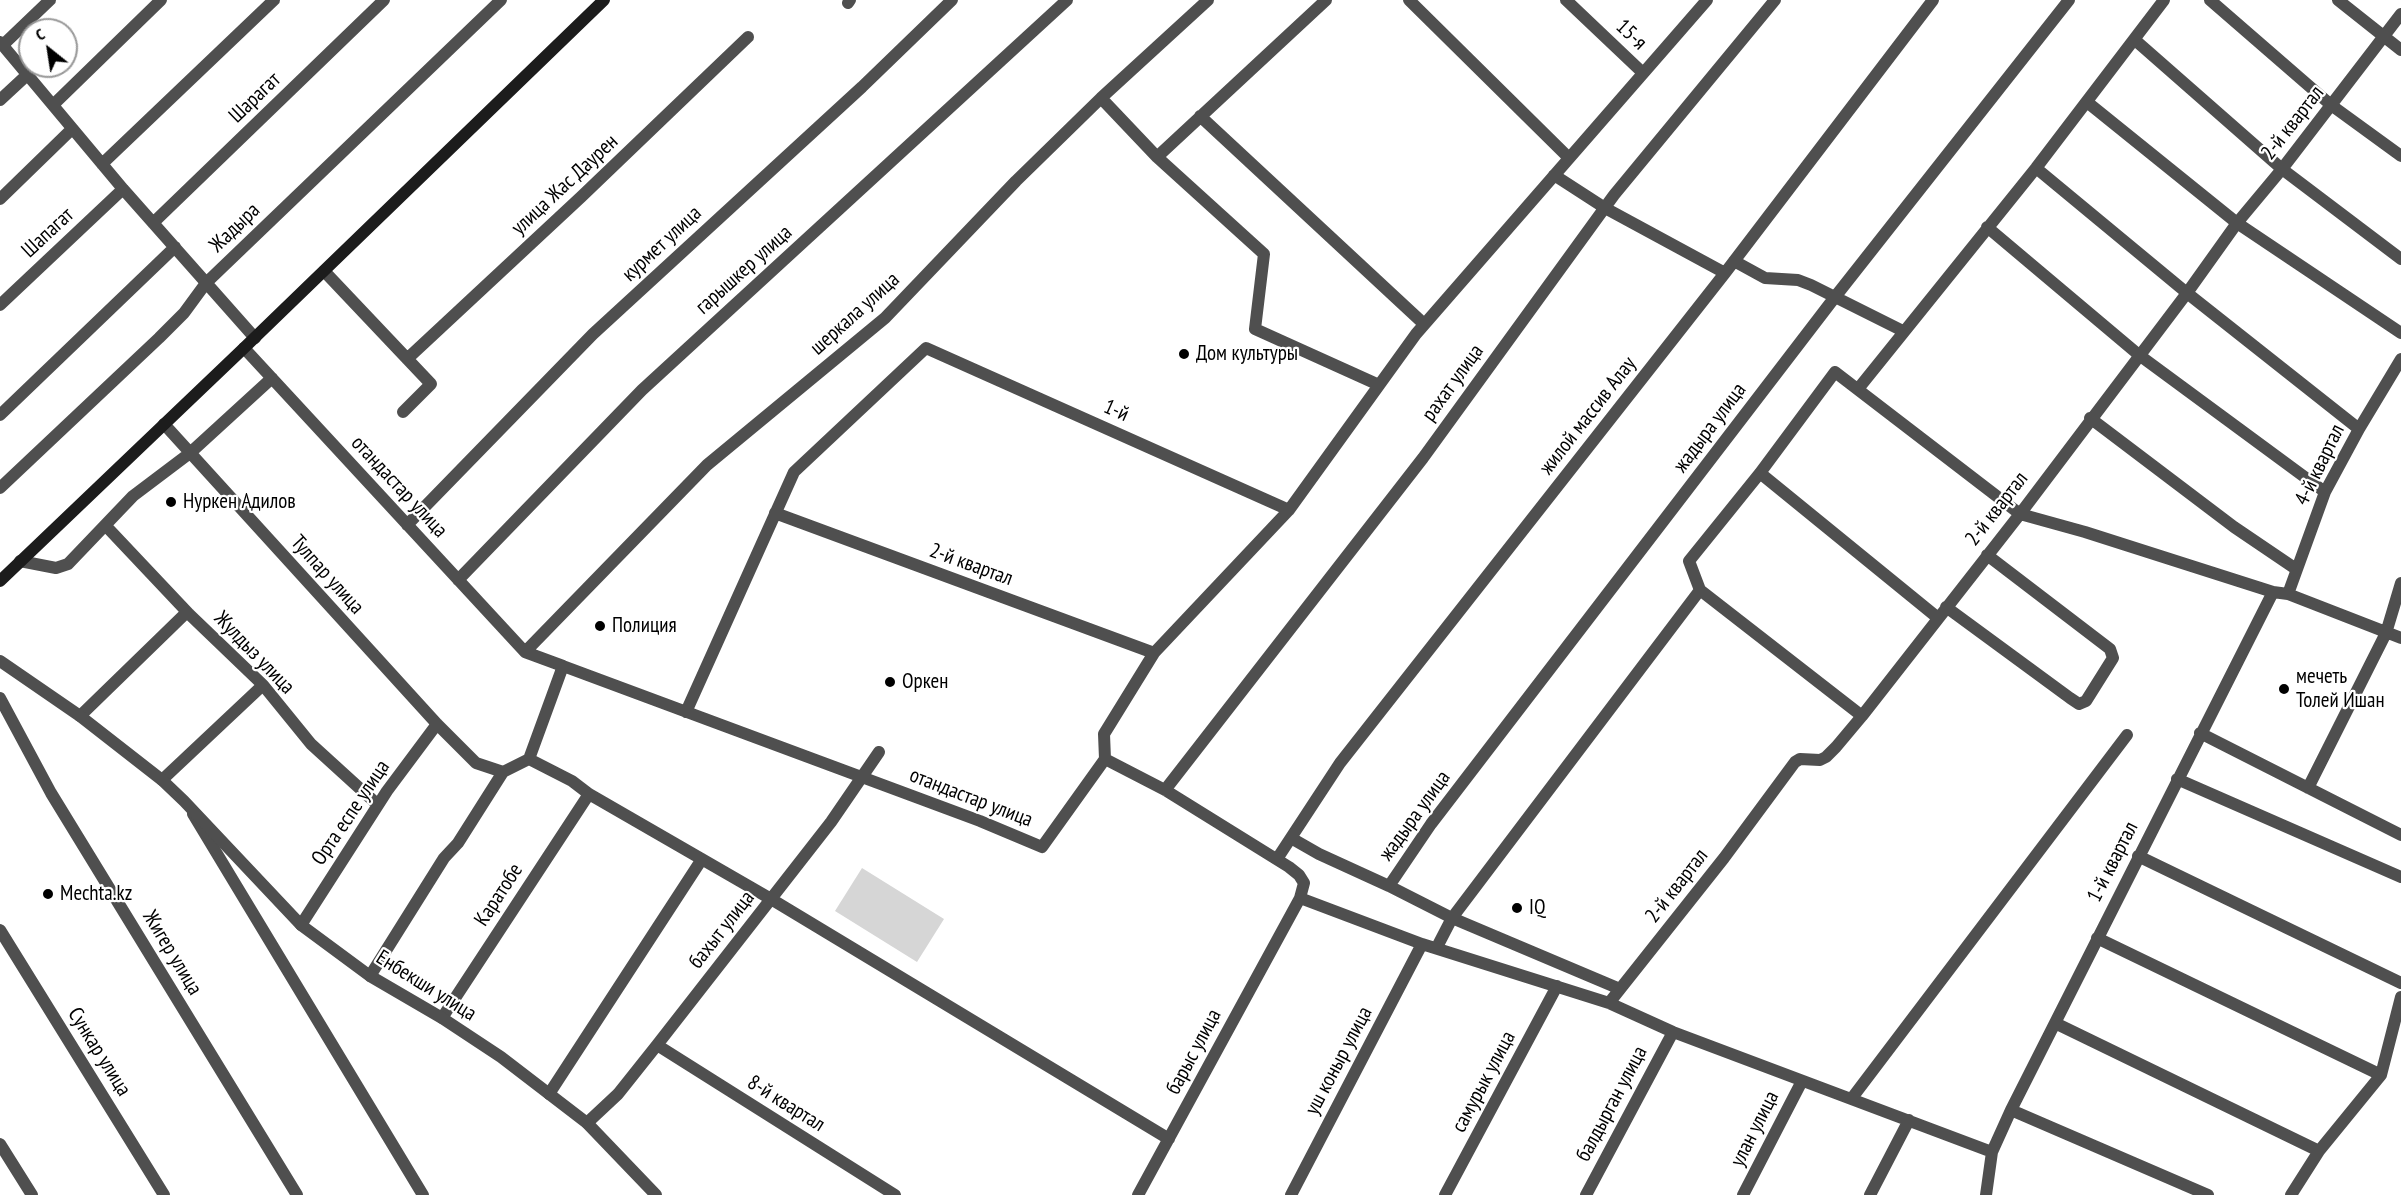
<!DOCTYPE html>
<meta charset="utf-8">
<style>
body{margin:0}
#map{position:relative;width:2401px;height:1195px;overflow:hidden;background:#fff;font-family:"PT Sans Narrow",sans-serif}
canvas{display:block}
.north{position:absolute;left:18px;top:18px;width:60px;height:60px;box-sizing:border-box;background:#fff;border:2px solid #999;border-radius:50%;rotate:330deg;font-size:16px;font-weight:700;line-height:24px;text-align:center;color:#000}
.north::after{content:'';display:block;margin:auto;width:21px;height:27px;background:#000;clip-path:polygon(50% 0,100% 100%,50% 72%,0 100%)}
</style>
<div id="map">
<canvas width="2401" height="1195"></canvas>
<div class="north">С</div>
</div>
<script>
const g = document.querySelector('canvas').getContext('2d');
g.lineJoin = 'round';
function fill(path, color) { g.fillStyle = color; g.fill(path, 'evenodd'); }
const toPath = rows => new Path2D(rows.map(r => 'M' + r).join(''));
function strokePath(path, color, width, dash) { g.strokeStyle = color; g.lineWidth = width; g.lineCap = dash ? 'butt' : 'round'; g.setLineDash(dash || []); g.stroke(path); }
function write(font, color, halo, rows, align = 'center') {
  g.font = font + ' "PT Sans Narrow",sans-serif'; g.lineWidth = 4.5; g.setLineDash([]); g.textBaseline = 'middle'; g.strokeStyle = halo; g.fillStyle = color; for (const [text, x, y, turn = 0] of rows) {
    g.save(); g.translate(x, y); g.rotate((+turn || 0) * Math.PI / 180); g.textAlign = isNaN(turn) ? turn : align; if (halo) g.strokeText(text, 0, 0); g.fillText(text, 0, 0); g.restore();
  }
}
fill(toPath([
 [862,868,944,919,917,962,835,911]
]), '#d6d6d6');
strokePath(toPath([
 [1409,0,1569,158],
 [1566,0,1643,73],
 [2210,0,2331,105,2401,156],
 [2338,0,2401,50],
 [848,3,850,0],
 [2135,40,2282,169,2401,259],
 [0,42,123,189,255,338],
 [3,45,50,0],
 [1101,98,1157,157,1264,254,1255,329,1379,385],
 [0,100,27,75],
 [2087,102,2237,223,2401,333],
 [53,105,161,0],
 [1200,116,1424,324],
 [1157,157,1326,0],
 [102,164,274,0],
 [2036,168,2187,293,2359,429],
 [1554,175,1605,208,1725,273],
 [0,199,72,129],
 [153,223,384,0],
 [1987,227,2139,355,2325,492],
 [1734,261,1765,278,1798,280,1811,285,1903,331],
 [324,271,431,384,403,412],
 [0,305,123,189],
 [407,359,581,197,748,37],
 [1858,389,2036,168,2164,0],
 [0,415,175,247],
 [2090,418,2234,527,2296,569],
 [164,424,437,724,476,763,503,772,529,759,563,666,525,652,244,348],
 [1760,473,1938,618],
 [0,488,159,338,184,313,206,283,501,0],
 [775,513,1154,653],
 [105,525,189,614,263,685,311,744,378,805],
 [407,525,593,334,862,87,952,0],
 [20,561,56,568,68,564,133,496,190,453,272,378],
 [458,580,642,390,1067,0],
 [1700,590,1862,716],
 [2288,594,2325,492,2359,429,2401,359],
 [1946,607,2070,698,2079,704,2086,701,2113,658,2110,649,1987,555],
 [525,652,707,465,885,318,1016,181,1101,98,1208,0],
 [563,666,980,821,1042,847,1105,759,1165,790,1289,867,1299,875,1304,883,1300,898],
 [0,698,51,793,297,1195],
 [686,712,794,472,926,348,1289,510],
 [80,716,187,612],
 [2200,733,2401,835],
 [529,759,572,781,589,794,771,899,1169,1139],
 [1105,759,1104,734,1154,653,1289,510,1416,334,1707,0],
 [2177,779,2401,877],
 [162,780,263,685],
 [2308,788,2386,633,2401,583],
 [1165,790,1423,458,1614,195,1775,0],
 [193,814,423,1195],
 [1291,838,1319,854,1389,886,1431,824,1835,297,2069,0],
 [2138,856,2401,983],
 [1277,859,1340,763,1725,273,1933,0],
 [1389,886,1452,918,1620,989],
 [301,925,387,791,437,724],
 [0,930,164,1195],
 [2097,938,2381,1075],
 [1437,947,1452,918,1700,590,1689,561,1760,473,1835,372,2020,514,2085,532,2273,592,2288,594,2401,638],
 [370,976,444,858,458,843,503,772],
 [1609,1003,1724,858,1795,762,1800,759,1820,760,1826,757,1836,747,1862,716,2020,514,2187,293,2237,223,2282,169,2401,14],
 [442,1018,589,794],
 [2055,1023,2319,1151],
 [657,1045,895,1195],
 [549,1094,702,859],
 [1852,1098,2127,735],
 [2011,1110,2208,1195],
 [587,1123,618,1094,657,1045,831,822,879,752],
 [0,1144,32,1195],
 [1138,1195,1300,898,1422,944,1609,1003,1673,1032,1992,1152],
 [1291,1195,1422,944],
 [1445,1195,1557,986],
 [1586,1195,1673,1032],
 [1743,1195,1802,1081],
 [1870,1195,1909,1120],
 [1986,1195,1992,1152,2011,1110,2273,592],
 [2291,1195,2319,1151,2381,1075,2401,997]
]), '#4f4f4f', 12);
strokePath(toPath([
 [0,661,80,716,162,780,184,801,301,925,370,976,442,1018,501,1057,587,1123,656,1195]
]), '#4f4f4f', 12);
strokePath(toPath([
 [0,581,244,348,604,0]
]), '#1c1c1c', 12);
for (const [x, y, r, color] of [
 [1184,354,6,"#000"],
 [171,502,6,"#000"],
 [600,626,6,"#000"],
 [890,682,6,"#000"],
 [2284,689,6,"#000"],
 [48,894,6,"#000"],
 [1517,908,6,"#000"]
]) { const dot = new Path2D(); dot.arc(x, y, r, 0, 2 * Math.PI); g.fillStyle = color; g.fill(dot); strokePath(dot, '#fff', 2); }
write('21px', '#000', '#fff', [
 ["15-я",1631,35,43],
 ["Шарагат",255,98,-44],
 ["2-й квартал",2293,123,-52],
 ["улица Жас Даурен",565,185,-43],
 ["Жадыра",235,228,-44],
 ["Шапагат",48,233,-43],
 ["курмет улица",662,244,-43],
 ["гарышкер улица",744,270,-42],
 ["шеркала улица",855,314,-42],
 ["рахат улица",1453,383,-54],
 ["1-й",1116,411,24],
 ["жилой массив Алау",1588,416,-52],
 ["жадыра улица",1710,428,-53],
 ["4-й квартал",2320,465,-64],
 ["отандастар улица",399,487,47],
 ["2-й квартал",1997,509,-52],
 ["2-й квартал",971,565,20],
 ["Тулпар улица",327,575,48],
 ["Жулдыз улица",254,653,46],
 ["отандастар улица",971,798,21],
 ["Орта еспе улица",351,813,-56],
 ["жадыра улица",1415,816,-54],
 ["1-й квартал",2113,862,-63],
 ["2-й квартал",1677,886,-52],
 ["Каратобе",499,895,-57],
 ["бахыт улица",722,930,-52],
 ["Жигер улица",172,953,59],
 ["Енбекши улица",426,986,32],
 ["Сункар улица",99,1052,58],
 ["барыс улица",1194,1052,-62],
 ["уш коныр улица",1339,1061,-62],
 ["самурык улица",1484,1082,-62],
 ["8-й квартал",786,1104,32],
 ["балдырган улица",1612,1104,-62],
 ["улан улица",1755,1129,-63]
]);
write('21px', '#000', '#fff', [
 ["Дом культуры",1196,354],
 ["Нуркен Адилов",183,502],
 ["Полиция",612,626],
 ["мечеть",2296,677],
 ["Толей Ишан",2296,701],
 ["Оркен",902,682],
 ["Mechta.kz",60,894],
 ["IQ",1529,908]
], 'left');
</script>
